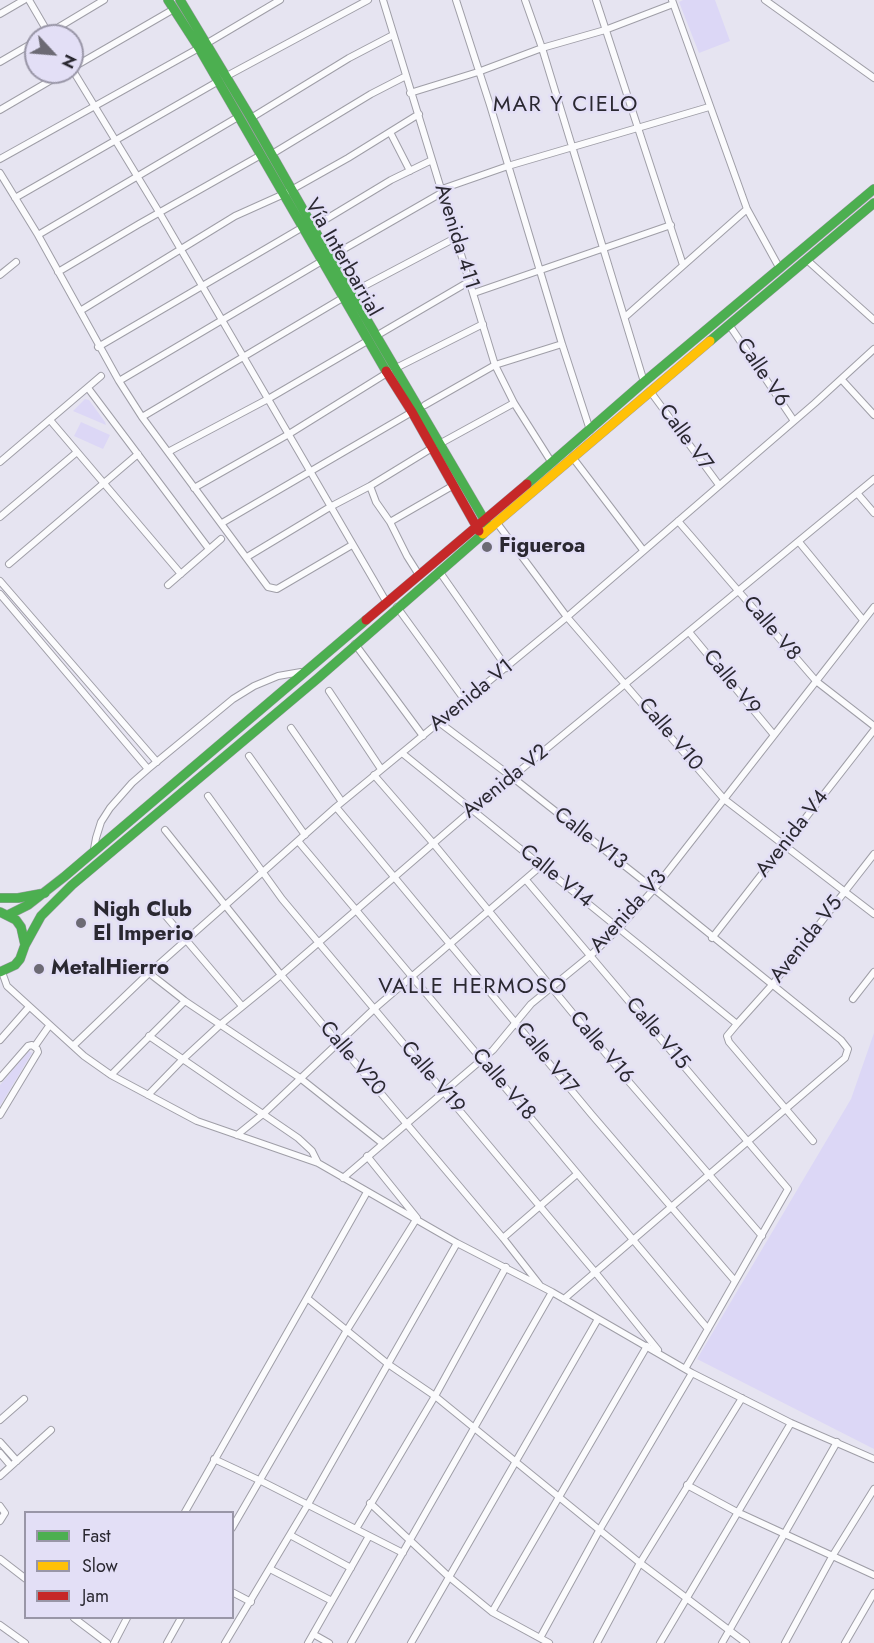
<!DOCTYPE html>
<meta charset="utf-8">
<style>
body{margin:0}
#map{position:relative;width:874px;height:1643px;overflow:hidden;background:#e6e4f1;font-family:Jost,sans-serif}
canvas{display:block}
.legend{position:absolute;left:24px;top:1511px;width:210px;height:108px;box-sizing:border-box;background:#e3dff6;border:2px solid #9996a7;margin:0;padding:8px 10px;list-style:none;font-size:18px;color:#2a2831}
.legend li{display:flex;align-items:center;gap:12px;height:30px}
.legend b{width:30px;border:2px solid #9996a7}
.north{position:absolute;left:24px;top:24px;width:60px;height:60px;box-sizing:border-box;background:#e3dff6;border:2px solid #9996a7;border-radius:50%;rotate:116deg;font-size:16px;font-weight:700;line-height:24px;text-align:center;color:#2a2831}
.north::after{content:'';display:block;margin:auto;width:21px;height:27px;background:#6c6a74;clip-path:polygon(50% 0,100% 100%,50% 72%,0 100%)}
</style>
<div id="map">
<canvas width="874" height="1643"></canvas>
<ul class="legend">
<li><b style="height:8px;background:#4caf50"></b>Fast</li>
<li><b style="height:8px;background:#ffc107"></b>Slow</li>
<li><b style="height:8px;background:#c62828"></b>Jam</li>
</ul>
<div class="north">N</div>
</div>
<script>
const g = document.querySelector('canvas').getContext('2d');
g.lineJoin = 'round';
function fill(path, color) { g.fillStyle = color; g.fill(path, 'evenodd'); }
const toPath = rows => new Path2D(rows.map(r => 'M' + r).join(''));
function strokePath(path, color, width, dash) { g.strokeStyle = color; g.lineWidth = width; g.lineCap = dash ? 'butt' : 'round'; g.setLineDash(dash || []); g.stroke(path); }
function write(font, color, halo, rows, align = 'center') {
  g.font = font + ' Jost,sans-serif'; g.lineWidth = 5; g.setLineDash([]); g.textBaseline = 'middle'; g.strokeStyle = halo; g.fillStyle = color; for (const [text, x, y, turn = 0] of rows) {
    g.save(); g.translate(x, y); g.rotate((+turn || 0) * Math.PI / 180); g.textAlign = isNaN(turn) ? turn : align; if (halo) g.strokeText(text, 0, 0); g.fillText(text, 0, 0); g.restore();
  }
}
fill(toPath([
 [683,0,715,0,730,41,699,53,679,2],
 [85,399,89,400,105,422,106,425,73,411],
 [81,422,110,435,103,449,74,436],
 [874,1033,874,1449,697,1359,851,1099],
 [29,1051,32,1053,0,1106,0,1085]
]), '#dcd7f6');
const street = toPath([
 [29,0,50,36],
 [383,0,495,365,514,403,552,463],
 [456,0,490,105,562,344],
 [525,0,542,48,644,382],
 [596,0,683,265],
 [672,0,747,209,780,269],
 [765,0,874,78],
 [0,14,24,0],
 [44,36,104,0],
 [0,62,36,41],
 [72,68,174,9],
 [72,69,159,212,387,603],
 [225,77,368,0],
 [410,93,478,72,542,48,605,30,673,4],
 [0,110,65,72],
 [251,118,349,58,393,35],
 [390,132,410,171],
 [272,154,371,94,406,76],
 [0,159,199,48,280,0],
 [0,173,38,235,119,381,142,417,268,587,277,589,352,545],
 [442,189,508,166,709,107],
 [15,198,217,82],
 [313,227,391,180,432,160],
 [38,235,238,117],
 [330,257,443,192],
 [807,260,874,320],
 [58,272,139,224,261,155],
 [0,275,16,262],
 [474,293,671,225],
 [80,311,235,216,284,194,348,158,419,114],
 [625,317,747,209],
 [730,326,794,421],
 [376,336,470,281],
 [98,347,303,227],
 [394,369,483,324],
 [842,380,874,415],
 [119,381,322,261],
 [88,388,209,549],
 [650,391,719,485],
 [425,405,495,365,562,344,590,430],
 [142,417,351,293,457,237],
 [50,420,181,574],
 [168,452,268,399,369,340],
 [573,458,643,550],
 [0,462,101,376],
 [370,486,376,502,390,522,407,556,419,575],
 [194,488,289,434,387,373],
 [857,493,874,513],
 [0,517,77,452],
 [678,521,816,681,874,726],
 [390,522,454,485],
 [222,523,412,412],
 [497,523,567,617,724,799,874,914],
 [799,542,863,620],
 [247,557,330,507,370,486,432,448,514,403],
 [9,564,138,454],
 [439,571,507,668],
 [0,581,157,762],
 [168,585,221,539],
 [0,594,148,769],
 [397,607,466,702],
 [689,632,774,735],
 [355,644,423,736],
 [329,691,381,769],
 [440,723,512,777,654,889,841,1040,848,1049,845,1058,564,1299],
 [291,728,342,802],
 [402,753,737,1024,727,1036,729,1042,813,1141],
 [249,756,305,835],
 [374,775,433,843,630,1083,762,1236],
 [208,796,282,899,595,1272,658,1350],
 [336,807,592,1115,735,1281],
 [165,830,281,975,503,1238,539,1284],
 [298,841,708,1329],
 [94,849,96,838,101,822,110,808,132,783,148,769,233,699,254,686,278,676,301,672],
 [526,880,788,1189,685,1369],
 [159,908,242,1006],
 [712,938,874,730],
 [2,972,7,986,84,1056,111,1075,197,1121,318,1163,457,1243,552,1292,692,1373,791,1423,874,1459],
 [149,973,185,1001,300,1078,382,1143],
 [853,999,874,972],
 [737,1024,772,985,874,854],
 [149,1036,298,1138,312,1151,318,1163],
 [0,1040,29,1007],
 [35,1046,49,1026],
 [73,1046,149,973,336,807,567,617,815,403,874,349],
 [111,1075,185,1001],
 [0,1078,28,1046,32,1045,37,1049,38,1052,0,1115],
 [148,1095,182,1060,221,1024,281,975,472,810,874,479],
 [237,1135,263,1114,374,1009,542,865],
 [343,1178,493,1050,531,1004,591,955,619,928,654,889,874,607],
 [367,1192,307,1298,388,1364,435,1396,640,1563,746,1643],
 [503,1238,577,1174],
 [0,1420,24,1399],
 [0,1442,17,1461],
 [0,1453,11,1466],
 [214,1459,261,1481,403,1553],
 [0,1476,51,1430],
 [687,1485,737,1512,874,1575],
 [370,1503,448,1576,492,1612,549,1643],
 [0,1506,5,1513,0,1521],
 [185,1512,307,1298],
 [232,1528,347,1330,417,1218,367,1156],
 [356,1529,435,1396,506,1267],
 [290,1535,351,1568],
 [0,1559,26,1579],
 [270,1569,332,1601],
 [232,1592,251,1602],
 [492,1612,647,1346],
 [74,1618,107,1643],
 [0,1625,25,1643],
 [313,1634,329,1643],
 [540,1638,600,1529,692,1373],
 [114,1643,127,1618],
 [167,1643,181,1618],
 [225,1643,307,1506,457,1243],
 [308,1643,369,1536],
 [351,1643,552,1292],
 [411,1643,598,1319],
 [597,1643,640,1563,742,1398],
 [660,1643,791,1423],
 [722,1643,837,1442],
 [785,1643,833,1555,874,1489],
 [845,1643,874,1593]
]);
const fast = toPath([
 [168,0,199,48,386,371],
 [180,0,251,118,330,257,488,526],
 [710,341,874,203],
 [527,484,644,382,874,189],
 [0,898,18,898,45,893],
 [0,912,16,920,21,927,25,945,20,959,15,965,0,972],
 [8,915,28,905,64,877,366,620],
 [25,945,41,916,72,885,317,679,483,534]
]);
const slow = toPath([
 [483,534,710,341]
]);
const jam = toPath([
 [386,371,412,412,479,531],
 [366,620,527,484]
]);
strokePath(street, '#9f9ea7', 8);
strokePath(fast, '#9f9ea7', 10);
strokePath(slow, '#9f9ea7', 10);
strokePath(jam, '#9f9ea7', 10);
strokePath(street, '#fbfbfd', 6);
strokePath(fast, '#4caf50', 9);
strokePath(slow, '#ffc107', 9);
strokePath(jam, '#c62828', 9);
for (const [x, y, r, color] of [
 [487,547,6,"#6c6a74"],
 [81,923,6,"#6c6a74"],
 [39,969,6,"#6c6a74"]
]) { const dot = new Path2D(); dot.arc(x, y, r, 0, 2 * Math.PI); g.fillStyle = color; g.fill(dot); strokePath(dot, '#e3dff6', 2); }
write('21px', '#2a2831', '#e3dff6', [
 ["Avenida 411",456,237,73],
 ["Vía Interbarrial",342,258,60],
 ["Calle V6",762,373,56],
 ["Calle V7",685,438,54],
 ["Calle V8",771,629,50],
 ["Calle V9",731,683,51],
 ["Avenida V1",472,696,-39],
 ["Calle V10",670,735,50],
 ["Avenida V2",506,782,-39],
 ["Avenida V4",793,834,-52],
 ["Calle V13",590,839,38],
 ["Calle V14",556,877,39],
 ["Avenida V3",629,912,-48],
 ["Avenida V5",807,940,-52],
 ["Calle V15",657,1034,50],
 ["Calle V16",601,1048,50],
 ["Calle V20",352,1059,50],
 ["Calle V17",546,1059,51],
 ["Calle V19",432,1078,50],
 ["Calle V18",503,1085,50]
]);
write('bold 21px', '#2a2831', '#e3dff6', [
 ["Figueroa",499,547],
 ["Nigh Club",93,911],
 ["El Imperio",93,935],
 ["MetalHierro",51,969]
], 'left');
g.letterSpacing = '1.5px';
write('22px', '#2a2831', '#e3dff6', [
 ["MAR Y CIELO",566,106],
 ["VALLE HERMOSO",473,988]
]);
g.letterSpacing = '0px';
</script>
